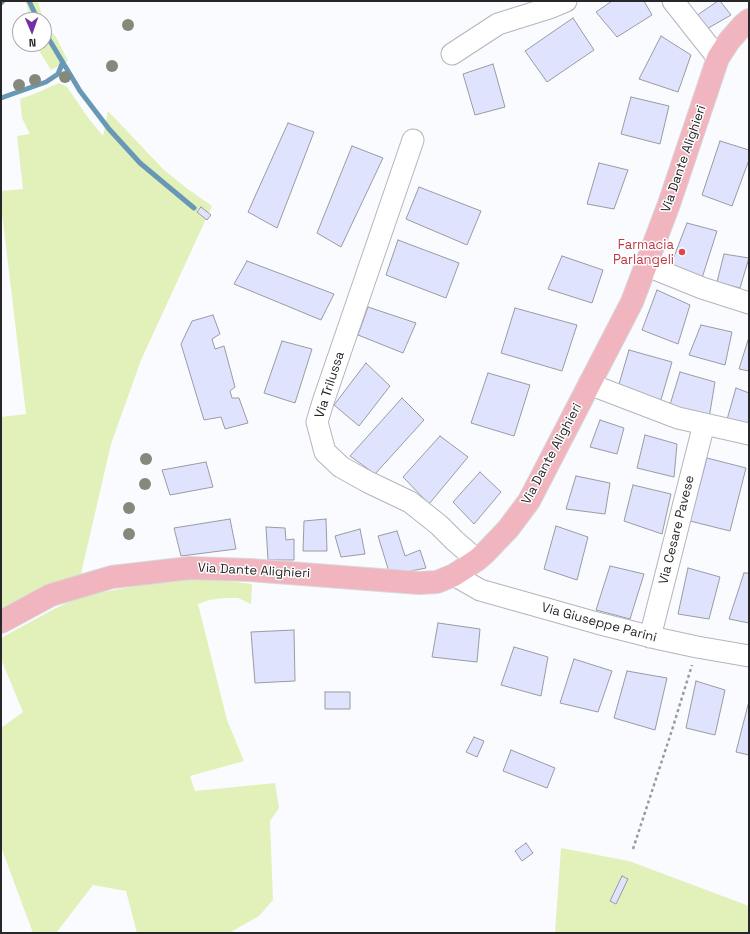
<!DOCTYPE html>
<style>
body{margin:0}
#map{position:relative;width:750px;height:934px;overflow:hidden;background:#fafbff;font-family:"Space Grotesk",sans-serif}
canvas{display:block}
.frame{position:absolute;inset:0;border:2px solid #27272a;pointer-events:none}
.north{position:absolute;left:12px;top:12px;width:40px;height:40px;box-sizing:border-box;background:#fff;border:1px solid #a9a9aa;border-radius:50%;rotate:178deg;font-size:11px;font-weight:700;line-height:16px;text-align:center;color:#27272a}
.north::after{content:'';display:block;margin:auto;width:14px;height:18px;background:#762ea2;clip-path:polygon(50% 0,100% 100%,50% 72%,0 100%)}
</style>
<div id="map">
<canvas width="750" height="934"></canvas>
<div class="frame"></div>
<div class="north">N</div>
</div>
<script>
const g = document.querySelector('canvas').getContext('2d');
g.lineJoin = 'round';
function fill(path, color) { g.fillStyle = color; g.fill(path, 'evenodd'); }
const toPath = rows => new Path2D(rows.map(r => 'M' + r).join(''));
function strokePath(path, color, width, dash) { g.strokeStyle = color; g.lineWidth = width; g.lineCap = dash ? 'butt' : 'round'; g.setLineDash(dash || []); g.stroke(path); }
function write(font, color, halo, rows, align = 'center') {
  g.font = font + ' "Space Grotesk",sans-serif'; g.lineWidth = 3; g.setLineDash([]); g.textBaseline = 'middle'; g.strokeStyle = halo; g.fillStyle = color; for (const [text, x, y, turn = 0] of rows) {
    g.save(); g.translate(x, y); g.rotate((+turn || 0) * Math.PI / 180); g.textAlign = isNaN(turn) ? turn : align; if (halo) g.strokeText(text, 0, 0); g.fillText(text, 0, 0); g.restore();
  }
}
fill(toPath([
 [25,1,38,1,43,20,30,20,27,5],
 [44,23,56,37,68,61,51,70,35,44,44,44],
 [59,83,67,87,89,119,103,136,108,111,164,170,185,187,212,206,141,360,111,444,80,578,2,616,1,604,1,417,26,414,1,205,1,191,23,189,17,136,30,134,22,118,20,99,34,94],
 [202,578,252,584,251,604,238,598,225,598,209,600,198,604,227,720,244,761,190,776,195,791,275,783,279,808,270,821,273,900,259,916,229,933,137,933,126,891,93,885,56,933,33,933,1,847,1,728,23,712,1,659,1,638,54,609,82,596,157,582],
 [561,848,629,861,749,906,749,933,555,933]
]), '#e2f0ba');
strokePath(toPath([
 [29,1,38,20],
 [1,3,3,1],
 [44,31,80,91,109,129,140,163,194,208],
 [1,98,46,82,58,74,62,64]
]), '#6998b7', 5);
const building = toPath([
 [612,1,644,1,652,15,617,37,596,12,612,1],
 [718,1,720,1,731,15,705,30,696,16,718,1],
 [573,18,594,50,547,82,525,51,573,18],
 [661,36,691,55,678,92,639,79,661,36],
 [493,64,505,107,475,115,463,74,493,64],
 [631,97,669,106,660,144,621,134,631,97],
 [288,123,314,132,277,228,248,212,288,123],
 [720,141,749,150,749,160,732,206,702,195,720,141],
 [352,146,383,158,341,247,317,233,352,146],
 [599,163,628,170,614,209,587,204,599,163],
 [419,187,481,211,467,245,406,219,419,187],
 [201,207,211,215,207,220,197,212,201,207],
 [687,223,717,231,702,278,670,267,687,223],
 [398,240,459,263,446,298,386,275,398,240],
 [724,254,749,258,740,288,717,282,724,254],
 [562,256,603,270,592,303,548,289,562,256],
 [247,261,334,294,321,320,234,284,247,261],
 [657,290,690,305,678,344,642,330,657,290],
 [368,307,416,323,403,353,358,335,368,307],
 [515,308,577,325,562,371,501,353,515,308],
 [213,315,220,334,212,339,215,349,224,346,235,387,230,391,232,398,239,398,248,423,225,429,221,417,204,420,181,344,192,321,213,315],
 [701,325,732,332,725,365,689,355,701,325],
 [749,337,749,371,739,369,749,337],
 [282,341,312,349,295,403,264,393,282,341],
 [629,350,672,362,660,403,617,391,629,350],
 [366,363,390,386,359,426,334,405,366,363],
 [680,372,715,382,709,418,669,408,680,372],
 [488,373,530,385,514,436,471,423,488,373],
 [736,388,749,393,749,426,726,423,736,388],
 [402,398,424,420,375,474,350,456,402,398],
 [600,420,624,428,617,454,590,447,600,420],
 [645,435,677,444,674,477,637,468,645,435],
 [440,436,468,457,429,504,403,477,440,436],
 [707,458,746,468,730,531,690,521,707,458],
 [206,462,213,487,170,495,162,470,206,462],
 [480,472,501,492,474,524,453,502,480,472],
 [576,476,610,483,605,514,566,509,576,476],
 [633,485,671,494,662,534,624,521,633,485],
 [230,519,236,549,181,556,174,528,230,519],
 [326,519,327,551,303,551,304,521,326,519],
 [556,526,588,537,577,580,544,569,556,526],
 [266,527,285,528,286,540,294,539,294,560,268,560,266,527],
 [360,529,365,554,341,557,335,536,360,529],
 [397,531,405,556,420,550,426,568,390,575,378,536,397,531],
 [610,566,644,574,630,619,596,610,610,566],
 [688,568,720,577,709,619,678,614,688,568],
 [744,573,749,573,749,623,729,619,744,573],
 [438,623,480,629,477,662,432,657,438,623],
 [294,630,295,681,255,683,251,632,294,630],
 [514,647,548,657,541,696,501,685,514,647],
 [574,659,612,671,598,712,560,703,574,659],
 [627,671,667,678,655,730,614,718,627,671],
 [696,681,725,690,715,735,686,728,696,681],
 [325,692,350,692,350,709,325,709,325,692],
 [749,701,749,755,736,752,749,701],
 [474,737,484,741,477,757,466,752,474,737],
 [511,750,555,768,547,788,503,771,511,750],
 [526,843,533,853,522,861,515,851,526,843],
 [622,876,628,879,616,904,610,901,622,876]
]);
fill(building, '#dfe3fe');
strokePath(building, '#9a9ba1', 1);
const minor = toPath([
 [673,1,718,58],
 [452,54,498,24,549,8,566,1],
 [413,140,323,402,317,422,325,452,341,467,368,482,410,502,439,525,455,541,477,560],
 [645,265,702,288,749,303],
 [589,384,678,418,749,434],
 [454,575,480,590,597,623,660,639,697,647,749,656],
 [650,637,704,424]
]);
const major = toPath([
 [1,622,51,595,112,577,190,568,250,570,419,583,437,582,454,575,477,560,485,553,508,529,529,501,632,302,669,204,718,58,729,41,743,25,749,20]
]);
strokePath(minor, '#b4b5bb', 23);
strokePath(major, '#d8d8d9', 24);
strokePath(toPath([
 [633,849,672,730,692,665]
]), '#9a9b9e', 2.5, [3, 3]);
strokePath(minor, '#fff', 21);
strokePath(major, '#f0b5bf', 22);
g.fillStyle = '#85897b';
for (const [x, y] of [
 [128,25],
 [112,66],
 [65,77],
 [35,80],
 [19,85],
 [146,459],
 [145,484],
 [129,508],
 [129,534]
]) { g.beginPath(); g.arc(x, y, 6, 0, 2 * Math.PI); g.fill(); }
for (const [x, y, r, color] of [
 [682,252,4,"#e0444e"]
]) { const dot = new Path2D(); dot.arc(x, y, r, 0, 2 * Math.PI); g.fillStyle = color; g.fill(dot); strokePath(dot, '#fff', 1.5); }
write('13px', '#27272a', '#fff', [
 ["Via Dante Alighieri",684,159,-71],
 ["Via Trilussa",330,385,-72],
 ["Via Dante Alighieri",552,454,-62],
 ["Via Cesare Pavese",677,530,-76],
 ["Via Dante Alighieri",254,571,3],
 ["Via Giuseppe Parini",599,623,15]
]);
write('13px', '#be3a42', '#fff', [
 ["Farmacia",674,245],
 ["Parlangeli",674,260]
], 'right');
</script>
